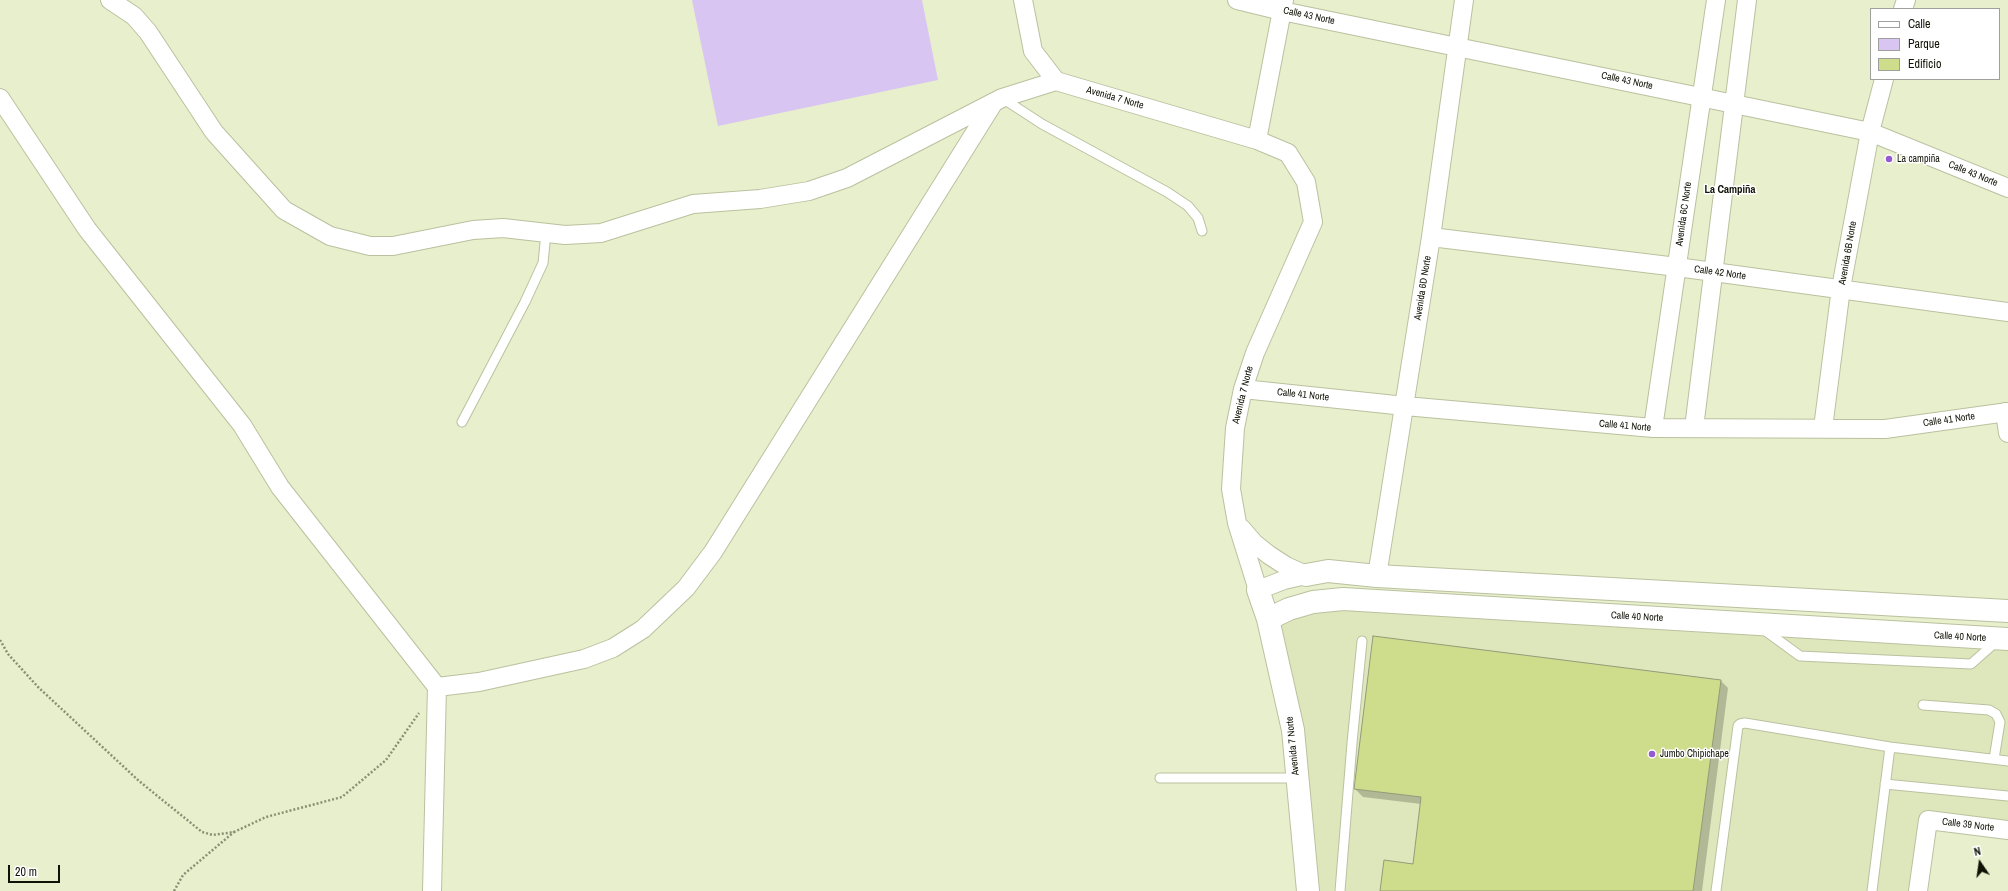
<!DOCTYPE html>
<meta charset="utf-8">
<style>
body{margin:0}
#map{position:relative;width:2008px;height:891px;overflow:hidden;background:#e8efcc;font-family:"Archivo Narrow",sans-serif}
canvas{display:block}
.legend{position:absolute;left:1870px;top:8px;width:130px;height:72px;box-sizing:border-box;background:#fff;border:1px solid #9fa09b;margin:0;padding:5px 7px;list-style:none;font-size:12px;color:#101206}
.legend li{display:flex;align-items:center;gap:8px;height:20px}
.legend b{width:20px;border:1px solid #9fa09b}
.north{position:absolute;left:1960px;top:843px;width:40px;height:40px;-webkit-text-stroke:3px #fff;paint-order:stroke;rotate:347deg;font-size:11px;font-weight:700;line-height:16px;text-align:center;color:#101206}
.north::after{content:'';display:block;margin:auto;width:14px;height:18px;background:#101206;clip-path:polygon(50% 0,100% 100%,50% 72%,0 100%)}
.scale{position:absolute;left:8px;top:865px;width:52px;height:18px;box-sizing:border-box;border:2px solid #101206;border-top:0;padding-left:5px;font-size:12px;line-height:14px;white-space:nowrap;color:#101206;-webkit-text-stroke:3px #fff;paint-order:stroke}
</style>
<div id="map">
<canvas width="2008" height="891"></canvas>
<ul class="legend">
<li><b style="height:5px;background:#fff"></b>Calle</li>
<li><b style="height:11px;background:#d8c5f2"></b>Parque</li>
<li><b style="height:11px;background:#cedd8b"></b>Edificio</li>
</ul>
<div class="north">N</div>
<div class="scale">20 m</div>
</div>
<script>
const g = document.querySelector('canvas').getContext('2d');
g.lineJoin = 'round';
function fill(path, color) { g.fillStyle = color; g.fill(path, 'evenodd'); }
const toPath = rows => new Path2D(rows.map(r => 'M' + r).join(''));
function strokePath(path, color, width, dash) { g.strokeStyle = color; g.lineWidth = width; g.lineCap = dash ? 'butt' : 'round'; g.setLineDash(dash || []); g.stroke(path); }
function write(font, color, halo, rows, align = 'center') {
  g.font = font + ' "Archivo Narrow",sans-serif'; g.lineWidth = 3; g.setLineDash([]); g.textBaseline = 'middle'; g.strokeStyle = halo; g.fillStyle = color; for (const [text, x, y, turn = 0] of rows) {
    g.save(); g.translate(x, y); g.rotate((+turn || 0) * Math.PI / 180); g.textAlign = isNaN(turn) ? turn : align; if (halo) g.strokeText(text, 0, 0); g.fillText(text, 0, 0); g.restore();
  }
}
fill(toPath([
 [1313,602,2008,639,2008,830,1928,820,1918,891,1308,891,1268,619]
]), '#dee7bc');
fill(toPath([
 [692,0,922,0,938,80,718,126]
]), '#d8c5f2');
fill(toPath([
 [1720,680,1728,688,1702,891,1381,891,1414,865,1421,804,1363,797,1355,789]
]), '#0003');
const building = toPath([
 [1373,636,1721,680,1693,891,1380,891,1384,860,1413,864,1421,797,1354,789,1373,636]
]);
fill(building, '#cedd8b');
strokePath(building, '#949b7a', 1);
const lane = toPath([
 [1002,98,1042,124,1167,192,1188,206,1198,218,1202,231],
 [462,422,525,302,543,263,546,233],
 [1763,629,1800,656,1971,664,1997,641],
 [1923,705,1989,710,1996,714,2000,722,1994,759],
 [1160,778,1297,778],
 [1885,784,2008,796],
 [1340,891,1352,743,1362,641],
 [1716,891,1738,726,1740,724,1745,723,1890,747,2008,761],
 [1872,891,1890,747]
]);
const street = toPath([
 [110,0,134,16,148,32,214,132,284,210,330,236,370,246,393,246,473,230,503,228,565,235,601,233,693,204,760,199,809,191,847,178,1002,98,1056,81],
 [1023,0,1033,51,1056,81],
 [1237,0,1282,11,1870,132,2008,188],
 [1903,9,1906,0],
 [1056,81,1257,140,1288,153,1306,182,1313,222,1255,353,1243,389,1235,428,1231,489,1237,523,1258,590,1284,580,1306,575],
 [0,98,87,229,242,425,280,487,437,687,432,891],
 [1257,140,1284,0],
 [1431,237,1677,267,2008,312],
 [1243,389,1405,406,1653,428,1885,429,2008,412],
 [2005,412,2008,433],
 [1653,428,1716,0],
 [1694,428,1747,0],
 [1823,428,1841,288,1870,132,1884,79],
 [1241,528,1254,543,1269,555,1286,566,1306,575],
 [1377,576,1431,237,1464,0],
 [437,687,479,682,584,659,613,648,643,629,686,588,713,552,994,102],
 [1918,891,1928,820,2008,830]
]);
const secondary = toPath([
 [1306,575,1328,571,1377,576,2008,611],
 [1258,590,1268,619,1293,730,1308,891],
 [1268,619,1289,609,1313,602,1343,599,2008,639]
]);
strokePath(lane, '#bac19f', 11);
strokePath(street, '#bac19f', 20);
strokePath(secondary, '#bac19f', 24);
strokePath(toPath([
 [0,640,8,654,38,687,139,781,202,832,213,835,234,832,266,817,342,797,386,760,419,713],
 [174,891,183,875,234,832]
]), '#8b8f76', 2.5, [2, 2]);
strokePath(lane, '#fff', 9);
strokePath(street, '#fff', 18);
strokePath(secondary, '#fff', 22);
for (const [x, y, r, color] of [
 [1889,159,4,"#955ad2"],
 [1652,754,4,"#955ad2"]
]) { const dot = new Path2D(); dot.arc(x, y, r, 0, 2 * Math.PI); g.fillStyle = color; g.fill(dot); strokePath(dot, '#fff', 1.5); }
write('10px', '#101206', '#fff', [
 ["Calle 43 Norte",1309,16,12],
 ["Calle 43 Norte",1627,81,12],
 ["Avenida 7 Norte",1115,98,16],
 ["Calle 43 Norte",1973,174,22],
 ["Avenida 6C Norte",1684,214,-82],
 ["Avenida 6B Norte",1848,253,-80],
 ["Calle 42 Norte",1720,273,8],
 ["Avenida 6D Norte",1423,288,-81],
 ["Avenida 7 Norte",1243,395,-76],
 ["Calle 41 Norte",1303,395,6],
 ["Calle 41 Norte",1949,420,-8],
 ["Calle 41 Norte",1625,426,5],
 ["Calle 40 Norte",1637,617,3],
 ["Calle 40 Norte",1960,637,3],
 ["Avenida 7 Norte",1293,746,-96],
 ["Calle 39 Norte",1968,825,7]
]);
write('10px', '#101206', '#fff', [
 ["La campiña",1897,159],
 ["Jumbo Chipichape",1660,754]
], 'left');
write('bold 11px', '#101206', '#fff', [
 ["La Campiña",1730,190]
]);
</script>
